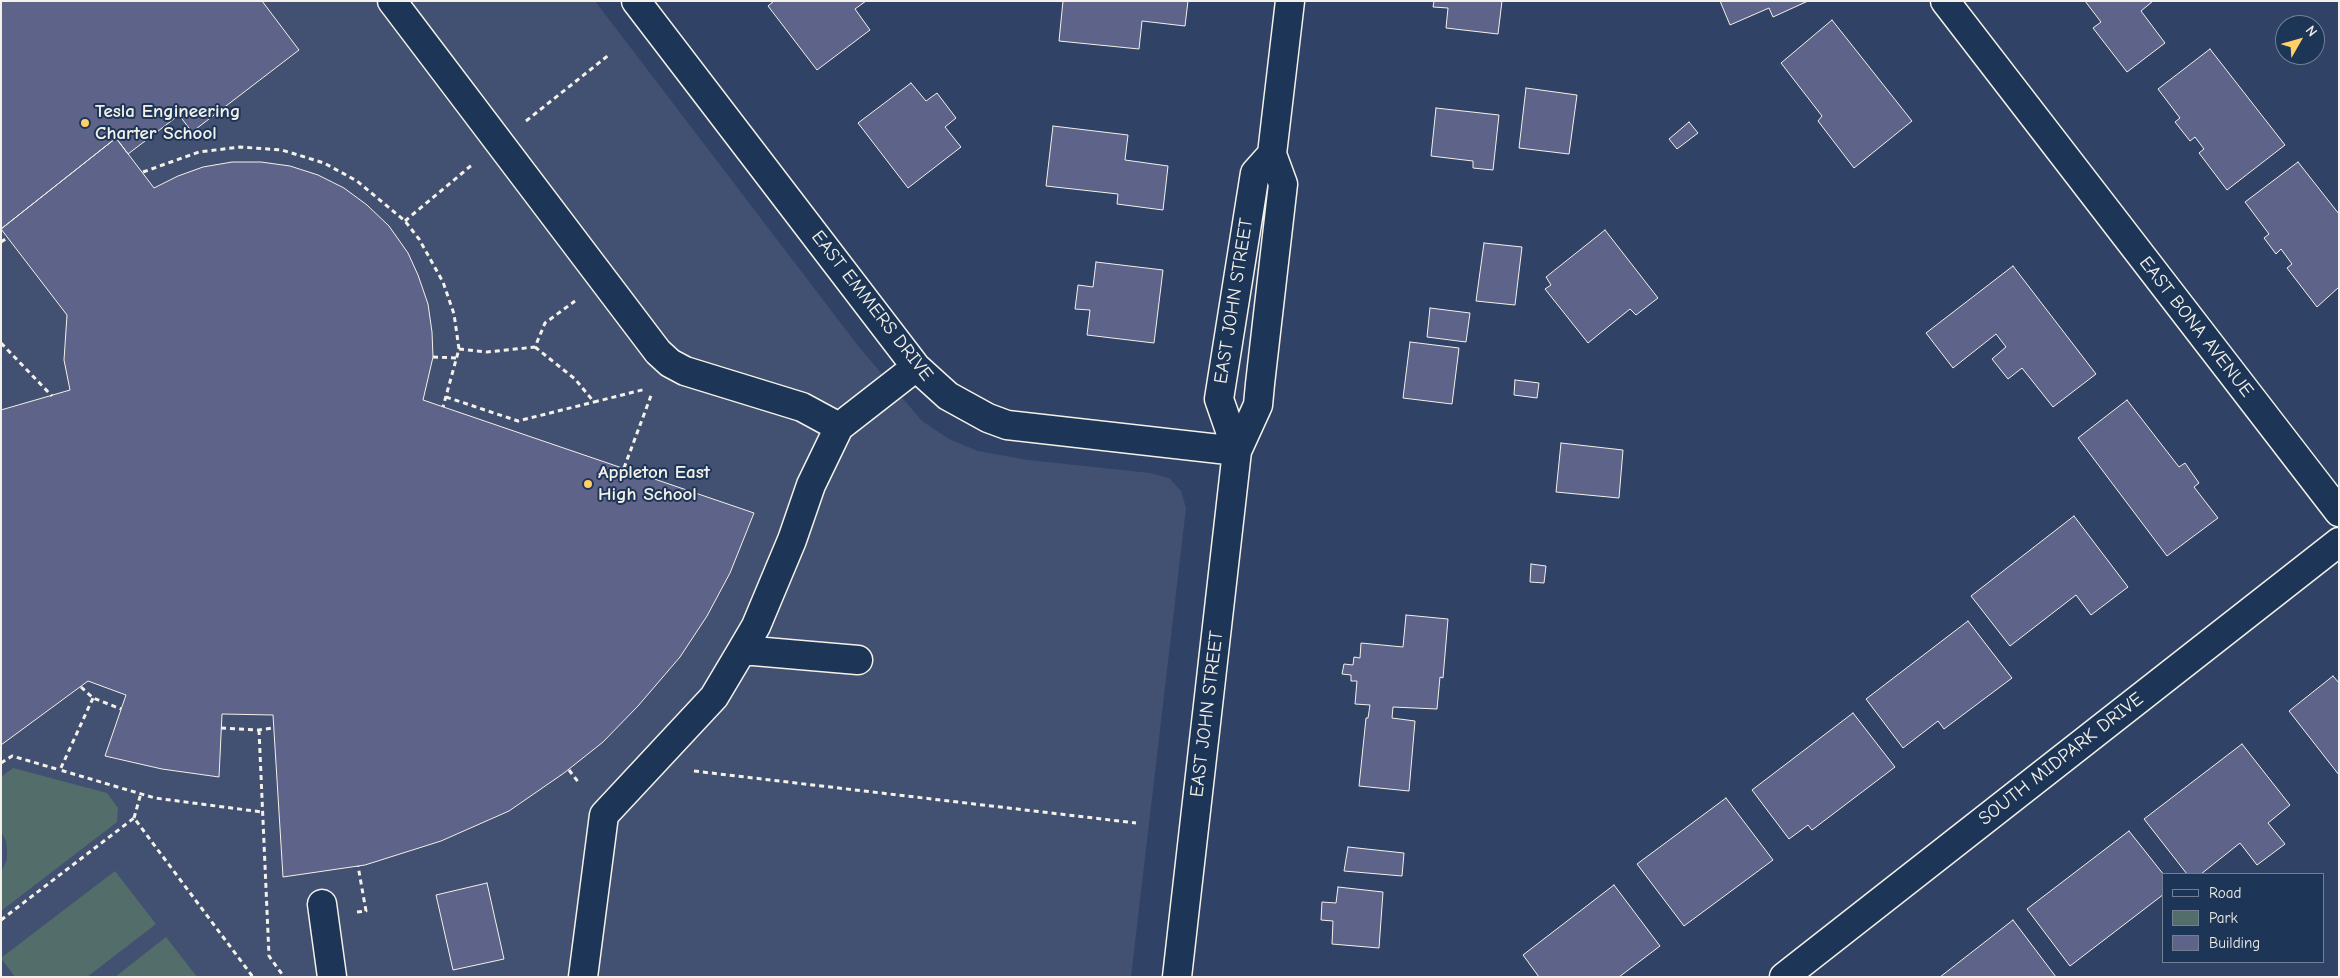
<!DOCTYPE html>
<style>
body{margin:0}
#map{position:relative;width:2340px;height:978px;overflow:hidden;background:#304366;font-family:"Comic Neue",sans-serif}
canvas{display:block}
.frame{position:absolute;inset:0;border:2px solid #f4f1e8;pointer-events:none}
.legend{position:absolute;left:2162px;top:873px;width:162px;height:90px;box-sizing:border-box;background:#1d3557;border:1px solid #738091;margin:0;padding:6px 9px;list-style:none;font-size:15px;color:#f4f1e8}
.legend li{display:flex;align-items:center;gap:10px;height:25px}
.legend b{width:25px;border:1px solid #738091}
.north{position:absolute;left:2275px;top:15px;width:50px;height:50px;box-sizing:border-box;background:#1d3557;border:1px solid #738091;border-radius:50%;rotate:52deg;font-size:14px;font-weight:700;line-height:20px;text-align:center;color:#f4f1e8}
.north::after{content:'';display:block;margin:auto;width:18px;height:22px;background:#ffd166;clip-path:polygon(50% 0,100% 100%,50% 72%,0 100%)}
</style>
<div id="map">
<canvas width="2340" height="978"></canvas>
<div class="frame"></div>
<ul class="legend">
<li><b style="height:6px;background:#1d3557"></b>Road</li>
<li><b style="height:14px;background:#536d6b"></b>Park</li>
<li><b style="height:14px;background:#5d6389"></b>Building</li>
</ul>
<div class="north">N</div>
</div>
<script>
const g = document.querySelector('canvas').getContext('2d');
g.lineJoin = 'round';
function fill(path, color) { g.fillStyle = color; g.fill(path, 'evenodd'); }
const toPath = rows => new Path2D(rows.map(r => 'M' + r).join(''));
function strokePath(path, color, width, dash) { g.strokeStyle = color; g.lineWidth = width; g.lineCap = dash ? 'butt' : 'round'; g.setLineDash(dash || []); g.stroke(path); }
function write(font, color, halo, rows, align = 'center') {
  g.font = font + ' "Comic Neue",sans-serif'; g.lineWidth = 4; g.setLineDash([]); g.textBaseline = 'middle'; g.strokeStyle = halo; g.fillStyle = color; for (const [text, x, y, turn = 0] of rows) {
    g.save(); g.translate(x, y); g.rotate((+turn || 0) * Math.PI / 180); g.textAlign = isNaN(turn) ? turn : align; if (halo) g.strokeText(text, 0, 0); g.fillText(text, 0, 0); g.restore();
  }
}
fill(toPath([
 [1,1,595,1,859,347,922,421,949,439,978,451,1028,460,1150,473,1169,478,1181,491,1186,508,1131,977,1,977]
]), '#425072');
fill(toPath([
 [13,768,107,793,118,808,117,822,1,911,1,873,7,859,7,849,6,841,1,832,1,777],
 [115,871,156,924,87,977,15,977,1,958],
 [166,937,197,977,115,977]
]), '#536d6b');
const building = toPath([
 [1,1,262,1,299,50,192,132,179,115,128,154,116,138,1,229,1,1],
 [774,1,866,1,855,9,870,30,817,70,768,6,774,1],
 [1063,1,1188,1,1185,26,1142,21,1139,49,1059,41,1063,1],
 [1434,1,1502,1,1498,34,1446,28,1448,8,1433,7,1434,1],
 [1720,1,1808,1,1773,17,1769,8,1730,25,1720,1],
 [2085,1,2153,1,2141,11,2165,43,2127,72,2093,28,2101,22,2085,1],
 [1832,20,1912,121,1854,168,1818,121,1822,116,1781,63,1832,20],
 [2210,49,2285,145,2227,190,2199,153,2204,149,2195,137,2190,141,2175,122,2180,118,2158,89,2210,49],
 [911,83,926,101,937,93,956,118,945,127,961,147,908,188,858,123,911,83],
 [1526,88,1577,95,1569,154,1519,148,1526,88],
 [1436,108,1499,115,1493,170,1473,168,1473,161,1431,156,1436,108],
 [1689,122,1698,133,1677,149,1669,139,1689,122],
 [1053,126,1128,135,1125,160,1168,166,1163,210,1117,204,1118,194,1046,186,1053,126],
 [116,138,154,188,178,176,203,167,232,162,261,162,290,166,318,175,344,188,367,205,389,226,408,253,418,275,428,304,432,332,433,357,423,400,754,513,730,573,707,616,680,657,638,706,603,742,564,773,509,811,441,841,365,865,283,877,273,715,222,714,219,777,162,769,105,756,126,695,88,681,1,745,1,410,70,390,64,360,67,315,1,229,116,138],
 [2298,162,2339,214,2339,287,2317,307,2287,268,2292,264,2281,249,2276,254,2264,238,2269,234,2245,202,2298,162],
 [1605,230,1658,298,1636,315,1630,309,1588,343,1545,289,1551,285,1546,277,1605,230],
 [1484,243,1522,247,1515,305,1476,301,1484,243],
 [1096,262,1163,270,1154,343,1087,335,1090,310,1075,309,1078,285,1093,287,1096,262],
 [2013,266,2096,374,2053,407,2022,368,2008,379,1992,359,2006,347,1996,334,1953,368,1926,333,2013,266],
 [1430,308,1470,313,1466,342,1427,337,1430,308],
 [1410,342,1459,348,1452,404,1403,398,1410,342],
 [1515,380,1539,383,1537,398,1514,395,1515,380],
 [2127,400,2179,467,2185,463,2199,483,2194,487,2218,518,2167,556,2078,438,2127,400],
 [1561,443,1623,450,1619,498,1556,492,1561,443],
 [2074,516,2128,587,2091,615,2076,595,2010,646,1971,596,2074,516],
 [1531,564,1546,566,1544,583,1530,582,1531,564],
 [1406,615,1448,619,1443,678,1440,677,1437,709,1393,707,1392,718,1415,721,1409,791,1359,786,1366,718,1368,718,1370,705,1355,704,1357,681,1351,681,1351,675,1342,674,1344,664,1353,665,1354,657,1360,658,1361,643,1403,647,1406,615],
 [1968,621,2012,678,1944,729,1938,721,1903,748,1866,699,1968,621],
 [2333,676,2339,683,2339,775,2289,711,2333,676],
 [1853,713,1895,767,1812,830,1808,825,1789,839,1752,790,1853,713],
 [2242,744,2290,805,2268,823,2285,844,2257,865,2240,843,2201,874,2187,874,2144,819,2242,744],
 [1726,798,1773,860,1684,926,1637,864,1726,798],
 [2129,831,2164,875,2164,894,2070,966,2027,909,2129,831],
 [1348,847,1404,853,1402,876,1344,871,1348,847],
 [487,883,504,959,453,970,436,895,487,883],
 [1614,885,1660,946,1619,977,1539,977,1523,955,1614,885],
 [1338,887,1383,892,1379,948,1332,944,1333,921,1321,920,1322,902,1336,903,1338,887],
 [2013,920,2056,977,1940,977,2013,920]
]);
fill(building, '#5d6389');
strokePath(building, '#f4f1e8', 1);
const minor = toPath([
 [392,1,658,352,670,363,685,371,802,407,839,427],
 [636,1,916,367,948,396,988,418,1007,425,1237,451],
 [1945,1,2339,512],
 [1237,451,1219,399,1255,173,1272,154],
 [742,650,858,660],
 [322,904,332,977],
 [583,977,604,815,714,697,742,650,756,626,792,540,811,485,839,427,916,367],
 [1177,977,1237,451,1258,405,1260,384,1283,184,1272,154,1290,1],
 [1784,977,2339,542]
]);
strokePath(minor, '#f4f1e8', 31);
strokePath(toPath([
 [526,121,610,54],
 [143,172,199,152,240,147,282,150,324,163,357,181,405,221,419,239,443,282,454,314,459,349,443,407],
 [405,221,473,164],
 [1,242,7,238],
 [1,343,52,396],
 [535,347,575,379,594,402,646,389],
 [459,349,487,352,535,347,545,323,575,301],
 [433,357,457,358],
 [446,397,518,421,594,402],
 [624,468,652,393],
 [81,687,93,698,121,709],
 [93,698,60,770,155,798,262,812],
 [221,728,259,730,273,728],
 [259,730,269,956,284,977],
 [1,763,12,756,60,770],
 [569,770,579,783],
 [694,771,1136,823],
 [134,818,141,793],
 [357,912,366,911,358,866],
 [1,920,134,818,253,977]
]), '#f4f1e8', 3, [5, 4]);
strokePath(minor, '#1d3557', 28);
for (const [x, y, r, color] of [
 [85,123,5,"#ffd166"],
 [588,484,5,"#ffd166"]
]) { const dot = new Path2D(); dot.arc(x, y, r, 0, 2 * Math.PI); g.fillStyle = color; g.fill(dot); strokePath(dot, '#1d3557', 2); }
write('bold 19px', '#f4f1e8', '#1d3557', [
 ["Tesla Engineering",95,112],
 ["Charter School",95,134],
 ["Appleton East",598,473],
 ["High School",598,495]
], 'left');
write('19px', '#f4f1e8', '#1d3557', [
 ["EAST JOHN STREET",1234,301,-81],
 ["EAST EMMERS DRIVE",872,306,52],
 ["EAST BONA AVENUE",2196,327,52],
 ["EAST JOHN STREET",1207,714,-83],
 ["SOUTH MIDPARK DRIVE",2061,759,-38]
]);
</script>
